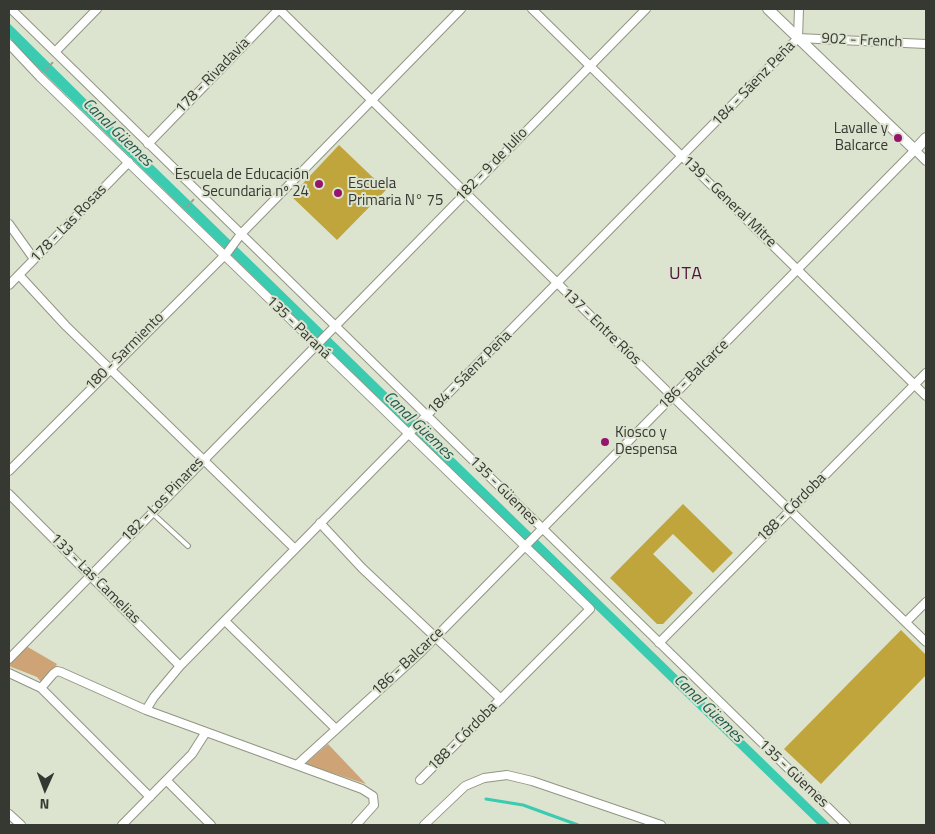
<!DOCTYPE html>
<meta charset="utf-8">
<style>
body{margin:0}
#map{position:relative;width:935px;height:834px;overflow:hidden;background:#dce3cf;font-family:"Titillium Web",sans-serif}
canvas{display:block}
.frame{position:absolute;inset:0;border:10px solid #363932;pointer-events:none}
.north{position:absolute;left:20px;top:764px;width:50px;height:50px;-webkit-text-stroke:4px #dce3cf;paint-order:stroke;rotate:182deg;font-size:14px;font-weight:700;line-height:20px;text-align:center;color:#363932}
.north::after{content:'';display:block;margin:auto;width:18px;height:22px;background:#363932;clip-path:polygon(50% 0,100% 100%,50% 72%,0 100%)}
</style>
<div id="map">
<canvas width="935" height="834"></canvas>
<div class="frame"></div>
<div class="north">N</div>
</div>
<script>
const g = document.querySelector('canvas').getContext('2d');
g.lineJoin = 'round';
function fill(path, color) { g.fillStyle = color; g.fill(path, 'evenodd'); }
const toPath = rows => new Path2D(rows.map(r => 'M' + r).join(''));
function strokePath(path, color, width, dash) { g.strokeStyle = color; g.lineWidth = width; g.lineCap = dash ? 'butt' : 'round'; g.setLineDash(dash || []); g.stroke(path); }
function write(font, color, halo, rows, align = 'center') {
  g.font = font + ' "Titillium Web",sans-serif'; g.lineWidth = 4; g.setLineDash([]); g.textBaseline = 'middle'; g.strokeStyle = halo; g.fillStyle = color; for (const [text, x, y, turn = 0] of rows) {
    g.save(); g.translate(x, y); g.rotate((+turn || 0) * Math.PI / 180); g.textAlign = isNaN(turn) ? turn : align; if (halo) g.strokeText(text, 0, 0); g.fillText(text, 0, 0); g.restore();
  }
}
fill(toPath([
 [26,646,57,664,43,684,37,677,9,666,9,662],
 [328,744,366,784,305,764]
]), '#cea476');
fill(toPath([
 [9,23,118,131,831,825,818,825,24,54,9,37]
]), '#3acbb1');
strokePath(toPath([
 [486,799,523,805,578,825]
]), '#3acbb1', 3);
fill(toPath([
 [339,145,386,190,337,240,291,196],
 [683,504,733,553,713,573,673,534,653,554,693,593,663,624,657,624,610,578],
 [901,630,926,655,926,675,821,784,784,749]
]), '#bfa53c');
const service = toPath([
 [151,512,188,546]
]);
const minor = toPath([
 [11,9,846,825],
 [279,9,673,397,926,642],
 [532,9,926,396],
 [798,38,926,44],
 [798,38,799,9],
 [9,44,40,77,590,609,420,780],
 [56,51,97,9],
 [148,144,279,9],
 [9,224,34,259],
 [19,275,66,326,294,548],
 [9,285,129,162],
 [9,471,227,253,241,234,461,9],
 [9,494,180,666],
 [320,523,362,568,501,699],
 [225,621,336,729],
 [906,622,926,602],
 [659,643,926,373],
 [9,659,646,9],
 [9,673,41,688,150,797],
 [41,688,53,674,57,671,61,672,146,710,362,789,373,796,374,805,356,825],
 [146,710,154,697,180,666,798,38],
 [298,764,420,653,915,150,926,161],
 [167,781,211,825],
 [9,814,21,825],
 [122,825,192,754,206,732],
 [424,825,465,786,484,778,507,775,532,781,661,825]
]);
const tertiary = toPath([
 [768,9,915,150,926,138]
]);
strokePath(service, '#8f9683', 6);
strokePath(minor, '#8f9683', 10);
strokePath(tertiary, '#8f9683', 12);
strokePath(toPath([
 [46,70,54,61],
 [91,114,99,105],
 [137,161,145,151],
 [187,207,194,199]
]), '#9a9f91', 2, [4, 2.5]);
strokePath(service, '#fff', 4);
strokePath(minor, '#fff', 8);
strokePath(tertiary, '#fff', 10);
for (const [x, y, r, color] of [
 [898,138,5,"#96156c"],
 [319,184,5,"#96156c"],
 [338,193,5,"#96156c"],
 [605,442,5,"#96156c"]
]) { const dot = new Path2D(); dot.arc(x, y, r, 0, 2 * Math.PI); g.fillStyle = color; g.fill(dot); strokePath(dot, '#dce3cf', 2); }
write('15px', '#363932', '#dce3cf', [
 ["902 - French",862,41,3],
 ["178 - Rivadavia",213,76,-46],
 ["184 - Sáenz Peña",754,84,-46],
 ["182 - 9 de Julio",492,165,-46],
 ["139 - General Mitre",729,202,44],
 ["178 - Las Rosas",69,224,-46],
 ["137 - Entre Ríos",601,327,44],
 ["135 - Paraná",298,328,44],
 ["180 - Sarmiento",125,352,-45],
 ["184 - Sáenz Peña",470,373,-45],
 ["186 - Balcarce",694,375,-45],
 ["135 - Güemes",503,491,45],
 ["182 - Los Pinares",163,500,-46],
 ["188 - Córdoba",792,508,-45],
 ["133 - Las Camelias",95,579,45],
 ["186 - Balcarce",408,662,-43],
 ["188 - Córdoba",463,737,-45],
 ["135 - Güemes",793,774,44]
]);
write('15px', '#363932', '#dce3cf', [
 ["Lavalle y",888,129],
 ["Balcarce",888,146],
 ["Escuela de Educación",309,175],
 ["Secundaria nº 24",309,192],
 ["Escuela",348,184,"left"],
 ["Primaria N° 75",348,201,"left"],
 ["Kiosco y",615,433,"left"],
 ["Despensa",615,450,"left"]
], 'right');
write('italic 16px', '#1f584d', '#dce3cf', [
 ["Canal Güemes",117,133,44],
 ["Canal Güemes",418,426,44],
 ["Canal Güemes",708,709,44]
]);
g.letterSpacing = '1px';
write('18px', '#51153b', '#dce3cf', [
 ["UTA",686,275]
]);
g.letterSpacing = '0px';
</script>
